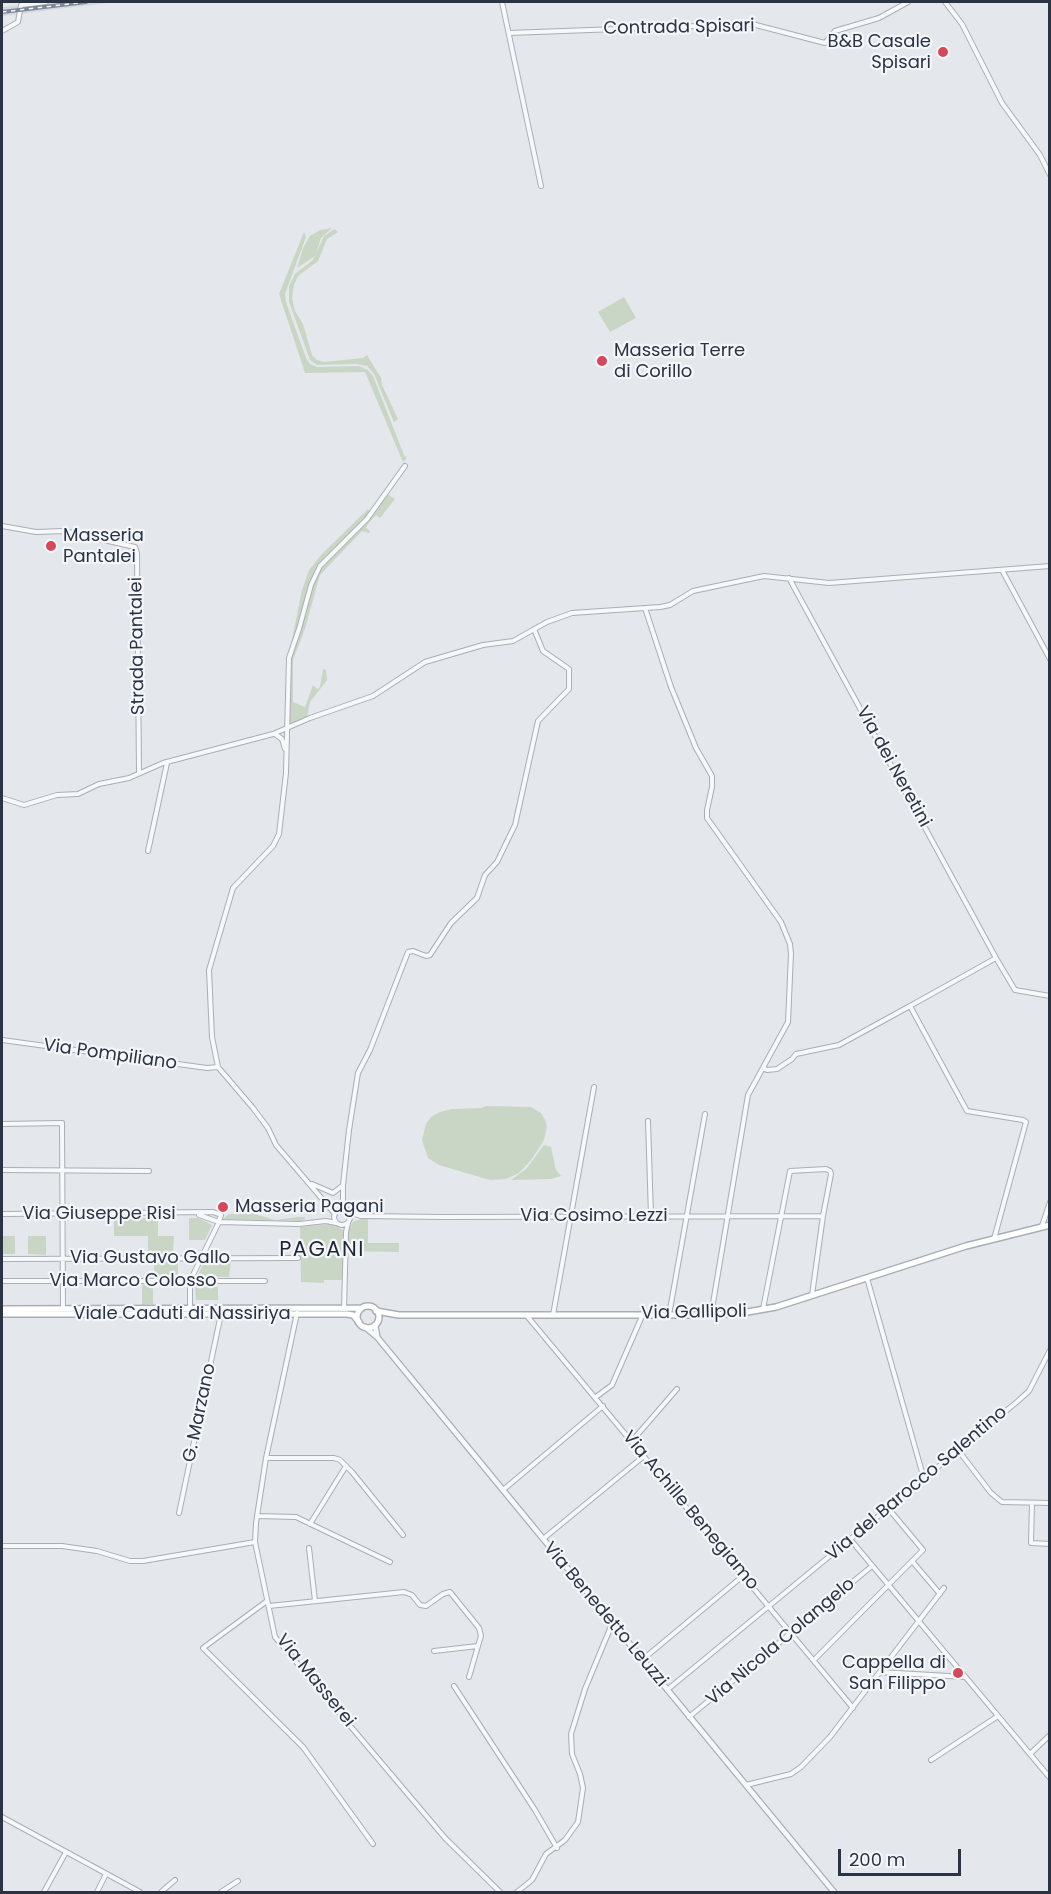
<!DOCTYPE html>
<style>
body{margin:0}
#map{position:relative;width:1051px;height:1894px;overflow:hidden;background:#e4e7ec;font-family:Poppins,sans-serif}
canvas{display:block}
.frame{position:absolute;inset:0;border:3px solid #2b3445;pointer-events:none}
.scale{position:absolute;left:838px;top:1849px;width:123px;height:27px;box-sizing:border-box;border:3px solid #2b3445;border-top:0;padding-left:8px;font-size:18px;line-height:21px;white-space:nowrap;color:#2b3445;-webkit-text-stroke:4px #f4f6f9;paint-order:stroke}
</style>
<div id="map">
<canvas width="1051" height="1894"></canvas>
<div class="frame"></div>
<div class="scale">200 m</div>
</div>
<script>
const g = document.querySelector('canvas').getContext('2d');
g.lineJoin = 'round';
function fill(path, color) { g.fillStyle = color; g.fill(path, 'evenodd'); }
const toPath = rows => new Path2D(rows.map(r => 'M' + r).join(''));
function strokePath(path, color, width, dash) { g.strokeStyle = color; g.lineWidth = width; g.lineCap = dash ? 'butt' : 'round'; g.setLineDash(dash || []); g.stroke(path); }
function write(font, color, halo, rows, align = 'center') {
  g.font = font + ' Poppins,sans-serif'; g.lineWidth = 4.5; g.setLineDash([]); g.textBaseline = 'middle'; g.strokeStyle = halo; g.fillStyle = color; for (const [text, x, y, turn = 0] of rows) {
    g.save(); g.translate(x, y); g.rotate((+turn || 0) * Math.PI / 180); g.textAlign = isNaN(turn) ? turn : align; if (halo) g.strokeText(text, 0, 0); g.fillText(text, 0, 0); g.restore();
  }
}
fill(toPath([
 [61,2,115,2,2,16,2,7]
]), '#d2d6de');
fill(toPath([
 [332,228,321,238,315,256,297,268,303,248,310,236,320,230],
 [335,229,338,232,327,239,318,261,298,276,294,285,292,298,295,311,303,324,312,355,317,360,324,362,363,358,367,355,381,378,382,385,398,419,394,422,374,374,367,366,356,364,317,365,310,360,289,302,289,286,295,274,313,260,324,236],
 [304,232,306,237,285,294,286,302,306,358,310,364,317,367,359,366,368,370,373,376,404,455,407,458,403,462,365,372,305,373,279,294],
 [624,297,636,318,610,332,598,312],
 [387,494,395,499,380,518,376,515,368,524,366,528,370,531,369,533,362,531,320,575,305,629,293,660,293,702,305,707,313,685,317,689,320,687,323,669,326,670,327,680,310,702,307,718,289,725,290,657,312,586,320,568],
 [368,509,371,512,365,520,314,574,286,669,302,590,309,570,321,555],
 [486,1106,531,1107,541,1113,545,1120,547,1127,544,1140,532,1159,519,1173,506,1179,490,1180,439,1165,428,1158,422,1140,426,1124,431,1117,440,1112,452,1109,481,1108],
 [544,1145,551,1147,556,1170,561,1176,551,1179,511,1180,526,1169],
 [251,1213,275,1220,298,1217,305,1217,305,1219,301,1221,223,1219,229,1214],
 [114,1218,158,1218,158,1236,174,1236,173,1255,148,1254,148,1236,114,1236],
 [189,1218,198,1218,212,1225,205,1240,189,1240],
 [361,1219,368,1219,368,1243,399,1243,399,1252,347,1251,348,1230,353,1222],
 [330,1224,343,1230,342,1280,324,1280,324,1283,301,1282,300,1227],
 [2,1236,15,1236,15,1254,2,1254],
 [28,1236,46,1236,46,1255,28,1254],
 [154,1262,178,1262,178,1277,154,1277],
 [204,1262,231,1262,229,1277,197,1277],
 [142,1285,153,1285,153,1304,142,1305],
 [195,1287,218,1287,218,1300,196,1300]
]), '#c9d6c5');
const minor = toPath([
 [502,2,541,186],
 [945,2,962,24,1002,103,1040,155,1050,175],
 [2,31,18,22,21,5,46,2],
 [509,33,752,24,825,43,835,31,879,18,908,2],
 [2,526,36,532,64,531,135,547,137,553,139,773],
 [1002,570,1050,659],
 [789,578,996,958],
 [645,608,671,687,696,748,712,776,712,787,707,810,707,818,781,922,790,944,791,954,788,1022,748,1095,711,1315],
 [275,734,282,739,285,749],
 [2,798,24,805,57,795,78,794,99,784,129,778,163,763,273,734,310,718,373,696,425,662,483,645,513,641,547,622,572,613,660,607,670,605,693,591,764,576,829,583,1050,566],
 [148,851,167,763],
 [2,1040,207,1068,218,1067],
 [763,1068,767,1070,777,1069,792,1059,796,1054,839,1045,910,1006],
 [648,1121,651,1216],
 [2,1124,62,1123,63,1309],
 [2,1170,149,1171],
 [312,1184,333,1193,342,1186],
 [328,1205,336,1206,343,1201],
 '334 1217a8 8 0 1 1 16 0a8 8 0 1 1-16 0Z',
 [347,1210,343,1204,343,1185,349,1130,358,1073,370,1050,408,952,413,951,426,956,430,955,451,923,477,898,485,875,497,862,515,825,538,721,569,689,569,669,543,651,534,629],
 [348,1212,361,1216,443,1217,823,1216],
 [2,1214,213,1212,221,1215,218,1224,190,1281,190,1309],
 [335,1214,276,1145,268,1128,253,1108,218,1067,212,1037,209,970,233,888,273,846,279,834,286,773,289,658,299,629,311,585,320,566,367,519,405,466],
 [199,1215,219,1222,299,1224,326,1221,336,1223],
 [1042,1226,1050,1202],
 [994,1239,1026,1122,1023,1120,967,1111,910,1006,996,958,1015,990,1050,996],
 [2,1259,298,1258],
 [867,1278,924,1479],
 [2,1281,265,1281],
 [344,1309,346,1232,348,1223],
 [763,1309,790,1171,826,1169,830,1171,831,1174,823,1216,812,1295],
 [297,1313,266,1458,256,1523,255,1542,275,1637,445,1838,500,1892],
 [553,1315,594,1087],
 [669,1315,705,1114],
 [527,1316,853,1708],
 [596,1397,612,1385,643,1314],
 [632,1441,677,1389],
 [958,1450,991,1493,1002,1502,1050,1503],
 [266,1458,334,1458,340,1460,352,1472,403,1535],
 [503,1490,603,1406],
 [1032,1503,1031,1543,1050,1544],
 [179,1513,221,1314],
 [257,1516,296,1517,390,1562],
 [310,1524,346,1466],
 [543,1539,644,1456],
 [850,1539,1050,1778],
 [2,1546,62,1546,97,1551,130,1561,143,1561,255,1542],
 [309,1548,315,1601],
 [912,1561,940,1594],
 [267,1601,203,1648,303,1747,373,1844],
 [269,1606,404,1592,412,1595,420,1605,426,1606,443,1594,450,1592,479,1628,481,1636,478,1646,434,1651],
 [642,1660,744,1575],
 [814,1660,923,1550,888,1508],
 [880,1672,965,1677],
 [469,1677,478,1646],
 [454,1686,535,1810,557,1848],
 [667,1690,1018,1401,1029,1391,1050,1350],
 [689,1717,872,1566],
 [1030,1754,1050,1735],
 [931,1760,998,1716],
 [746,1785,791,1774,801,1767,830,1737,944,1588],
 [2,1817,140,1892],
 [44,1892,66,1852],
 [97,1892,106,1874],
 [161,1892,175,1880],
 [221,1892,238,1881],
 [517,1892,532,1880,546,1854,565,1840,578,1822,583,1788,580,1774,572,1754,571,1734,585,1689,612,1624]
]);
const tertiary = toPath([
 [375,1325,377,1335],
 [365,1327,377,1337,834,1892]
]);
const secondary = toPath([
 '357 1317a11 11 0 1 1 22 0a11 11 0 1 1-22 0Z',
 [2,1309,362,1308],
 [376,1311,399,1315,711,1315,742,1313,776,1307,966,1246,1050,1225],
 [2,1314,347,1314,353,1315,359,1322]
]);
strokePath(minor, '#a9aeb7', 6);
strokePath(tertiary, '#a9aeb7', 7);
strokePath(secondary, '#a9aeb7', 8);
strokePath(minor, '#f7f8fa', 4);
strokePath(tertiary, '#f7f8fa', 4.5);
strokePath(secondary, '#fff', 5);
const rail = toPath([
 [2,12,86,2]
]);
strokePath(rail, '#7d8696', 4);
strokePath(rail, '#f4f6f9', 1.5, [4.5]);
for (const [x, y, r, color] of [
 [943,52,6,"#d1495b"],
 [602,361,6,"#d1495b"],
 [51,546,6,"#d1495b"],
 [223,1207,6,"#d1495b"],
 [958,1673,6,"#d1495b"]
]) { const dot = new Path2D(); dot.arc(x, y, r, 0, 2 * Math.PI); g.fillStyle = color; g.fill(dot); strokePath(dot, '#f4f6f9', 2); }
write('18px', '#2b3445', '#f4f6f9', [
 ["Contrada Spisari",679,28,-1],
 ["Strada Pantalei",138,646,-91],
 ["Via dei Neretini",893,767,61],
 ["Via Pompiliano",110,1055,8],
 ["Via Giuseppe Risi",99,1214],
 ["Via Cosimo Lezzi",594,1216],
 ["Via Gustavo Gallo",150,1258],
 ["Via Marco Colosso",133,1281],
 ["Via Gallipoli",694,1313,-1],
 ["Viale Caduti di Nassiriya",182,1314],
 ["G. Marzano",200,1413,-78],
 ["Via del Barocco Salentino",917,1484,-40],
 ["Via Achille Benegiamo",690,1511,50],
 ["Via Benedetto Leuzzi",605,1615,50],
 ["Via Nicola Colangelo",781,1642,-40],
 ["Via Masserei",315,1681,51]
]);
write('18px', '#2b3445', '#f4f6f9', [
 ["B&B Casale",931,42,"right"],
 ["Spisari",931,63,"right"],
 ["Masseria Terre",614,351],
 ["di Corillo",614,372],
 ["Masseria",63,536],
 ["Pantalei",63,557],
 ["Masseria Pagani",235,1207],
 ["Cappella di",946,1663,"right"],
 ["San Filippo",946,1684,"right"]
], 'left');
g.letterSpacing = '1.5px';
write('21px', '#1d2536', '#f4f6f9', [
 ["PAGANI",322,1251]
]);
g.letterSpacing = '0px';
</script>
